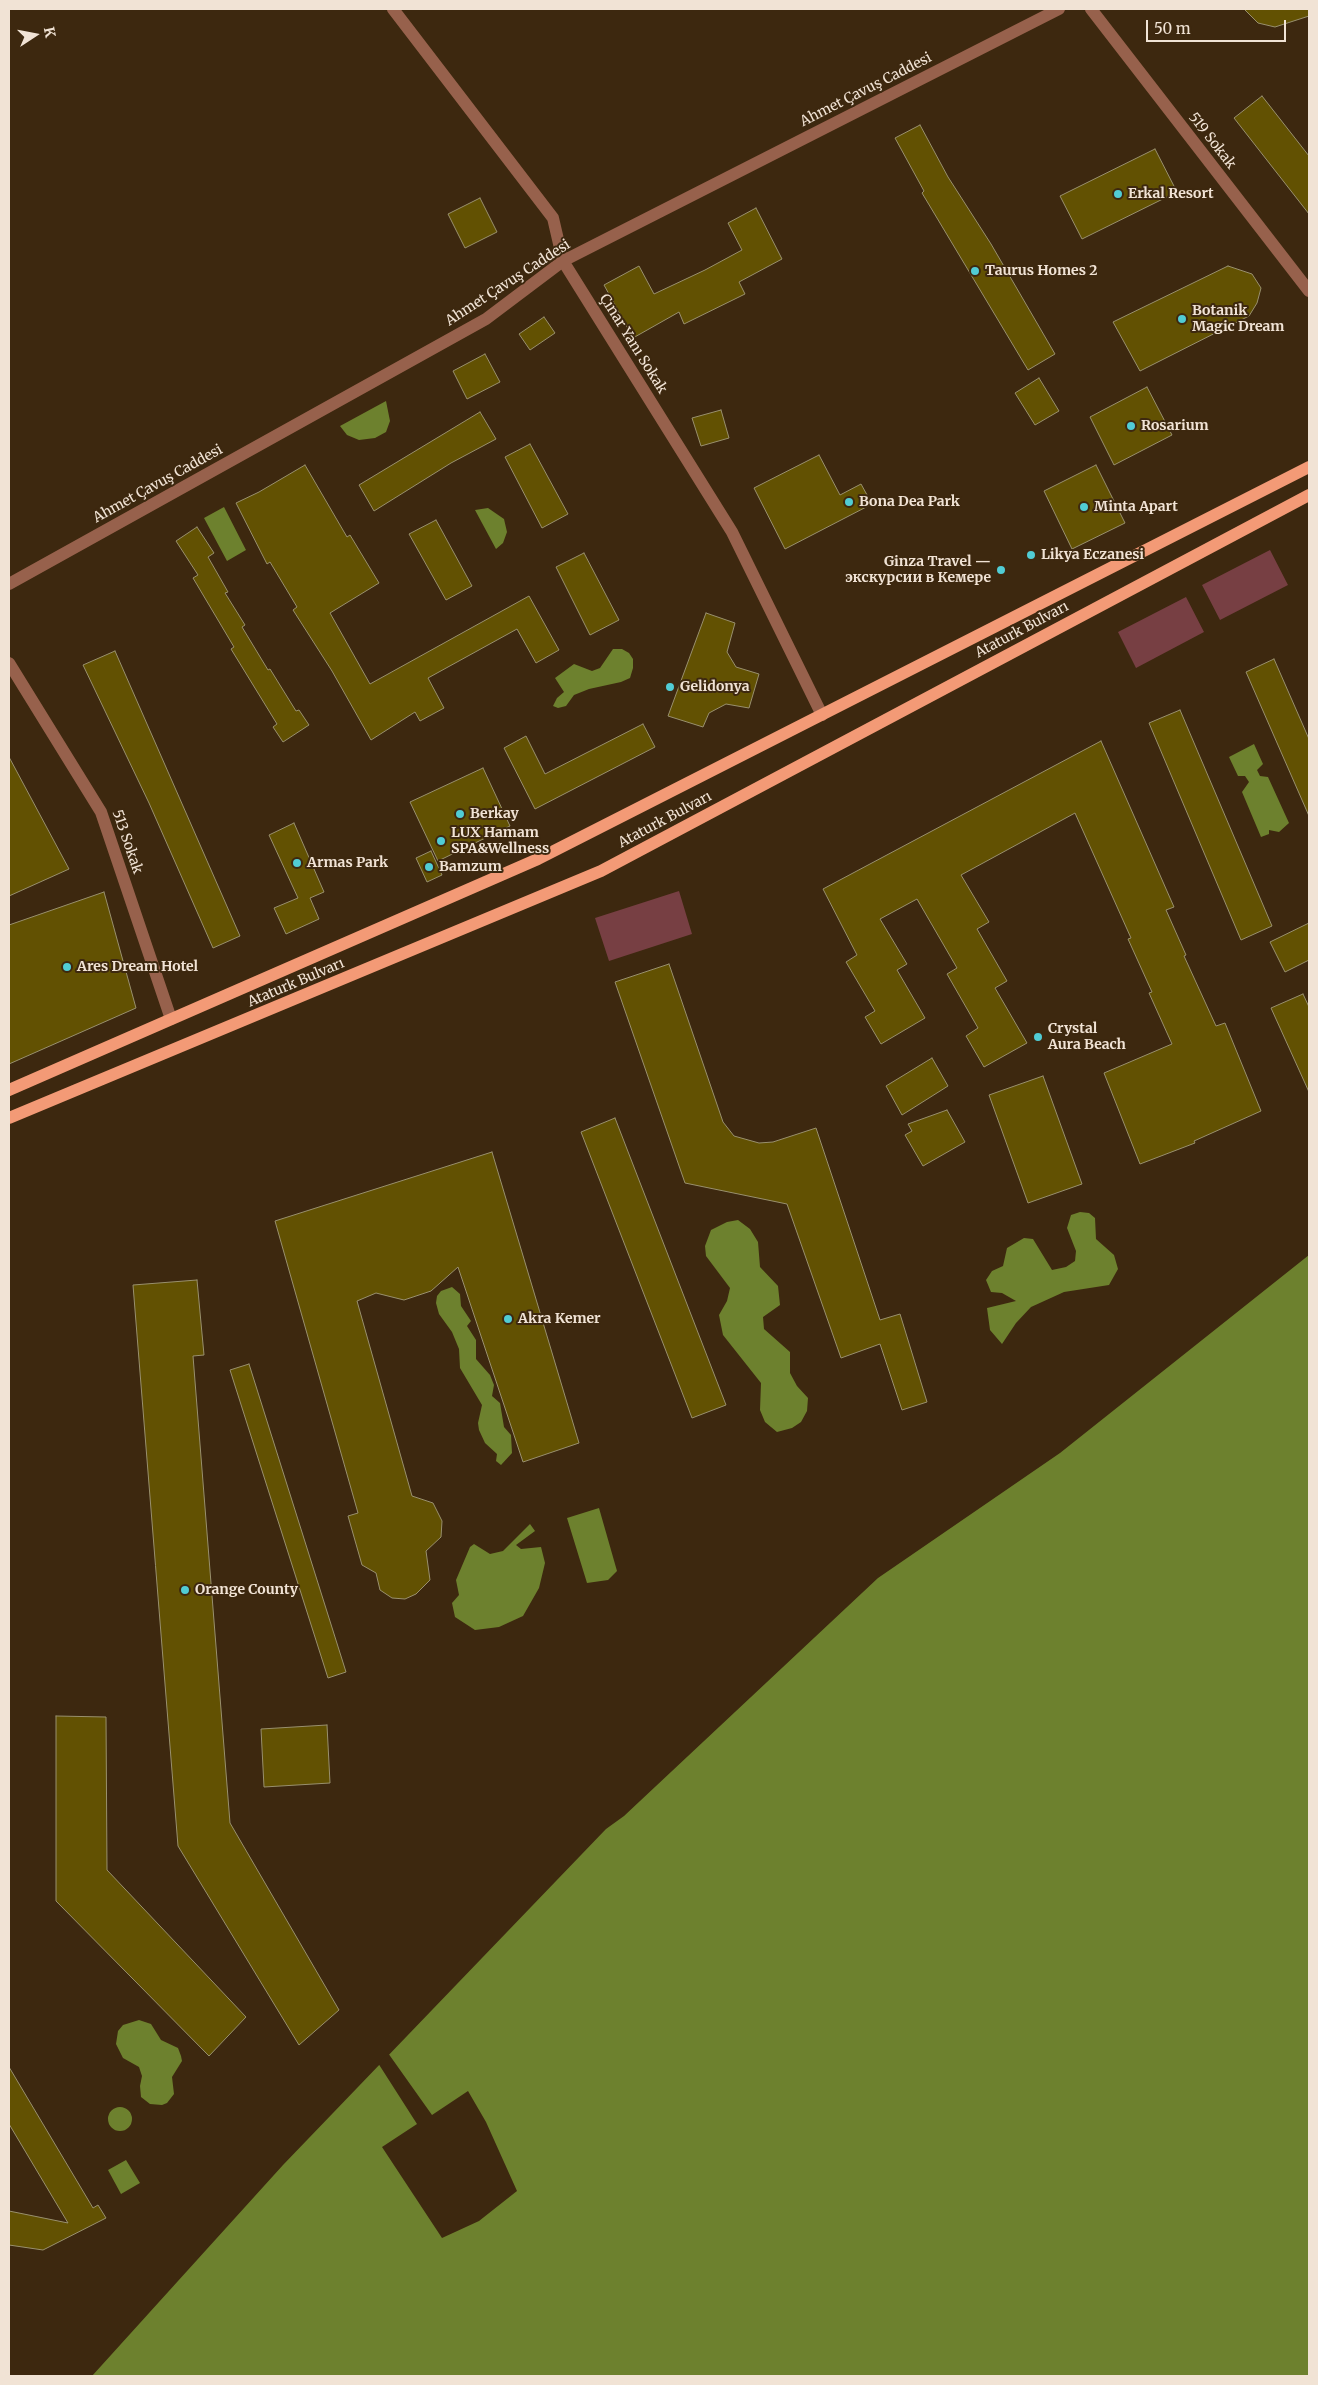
<!DOCTYPE html>
<meta charset="utf-8">
<style>
body{margin:0}
#map{position:relative;width:1318px;height:2385px;overflow:hidden;background:#3d280f;font-family:Merriweather,serif}
canvas{display:block}
.frame{position:absolute;inset:0;border:10px solid #f1e3d5;pointer-events:none}
.north{position:absolute;left:10px;top:10px;width:50px;height:50px;-webkit-text-stroke:4px #3d280f;paint-order:stroke;rotate:79deg;font-size:14px;font-weight:700;line-height:20px;text-align:center;color:#f1e3d5}
.north::after{content:'';display:block;margin:auto;width:18px;height:22px;background:#f1e3d5;clip-path:polygon(50% 0,100% 100%,50% 72%,0 100%)}
.scale{position:absolute;left:1146px;top:20px;width:140px;height:22px;box-sizing:border-box;border:2px solid #f1e3d5;border-top:0;padding-left:6px;font-size:15px;line-height:18px;white-space:nowrap;color:#f1e3d5;-webkit-text-stroke:4px #3d280f;paint-order:stroke}
</style>
<div id="map">
<canvas width="1318" height="2385"></canvas>
<div class="frame"></div>
<div class="north">K</div>
<div class="scale">50 m</div>
</div>
<script>
const g = document.querySelector('canvas').getContext('2d');
g.lineJoin = 'round';
function fill(path, color) { g.fillStyle = color; g.fill(path, 'evenodd'); }
const toPath = rows => new Path2D(rows.map(r => 'M' + r).join(''));
function strokePath(path, color, width, dash) { g.strokeStyle = color; g.lineWidth = width; g.lineCap = dash ? 'butt' : 'round'; g.setLineDash(dash || []); g.stroke(path); }
function write(font, color, halo, rows, align = 'center') {
  g.font = font + ' Merriweather,serif'; g.lineWidth = 4; g.setLineDash([]); g.textBaseline = 'middle'; g.strokeStyle = halo; g.fillStyle = color; for (const [text, x, y, turn = 0] of rows) {
    g.save(); g.translate(x, y); g.rotate((+turn || 0) * Math.PI / 180); g.textAlign = isNaN(turn) ? turn : align; if (halo) g.strokeText(text, 0, 0); g.fillText(text, 0, 0); g.restore();
  }
}
fill(toPath([
 [1270,550,1288,585,1220,620,1202,585],
 [1186,597,1204,632,1136,668,1118,632],
 [679,891,692,934,609,961,595,918]
]), '#773f43');
fill(toPath([
 [386,401,390,421,386,432,375,438,359,440,347,435,340,426],
 [224,507,246,550,227,561,204,518],
 [488,508,504,519,507,532,503,543,496,549,475,510],
 [613,649,622,649,629,653,633,659,633,668,630,678,621,682,589,689,574,695,566,706,558,708,553,706,557,698,564,692,555,678,574,664,592,671,600,668],
 [1254,744,1263,764,1257,770,1260,776,1268,777,1289,823,1279,832,1269,830,1269,834,1261,837,1242,792,1249,782,1245,776,1238,776,1229,757],
 [1080,1212,1089,1213,1095,1218,1096,1239,1114,1255,1118,1269,1109,1285,1064,1292,1031,1307,1016,1323,1002,1344,990,1330,987,1308,1016,1301,1002,1293,991,1292,986,1280,992,1271,1003,1266,1007,1248,1024,1238,1033,1239,1052,1270,1066,1267,1075,1261,1076,1251,1067,1228,1071,1215],
 [738,1220,750,1229,758,1242,760,1267,778,1286,780,1305,763,1317,764,1329,790,1352,790,1373,797,1386,808,1398,807,1411,801,1422,792,1428,777,1432,765,1422,760,1410,761,1383,723,1335,719,1315,727,1301,730,1288,706,1256,705,1246,711,1230,727,1222],
 [1309,1255,1309,2376,92,2376,283,2165,606,1829,624,1816,878,1578,1060,1453],
 [452,1287,460,1294,461,1306,471,1321,467,1326,476,1340,476,1359,490,1375,494,1385,492,1396,500,1403,504,1427,511,1435,512,1453,501,1465,496,1461,497,1454,485,1443,479,1430,478,1423,482,1405,460,1368,459,1349,452,1332,439,1314,436,1303,437,1296,441,1291],
 [599,1508,617,1571,608,1580,587,1583,567,1518],
 [530,1524,535,1531,516,1545,521,1549,541,1547,545,1563,539,1588,523,1616,499,1627,475,1630,455,1617,452,1603,459,1595,456,1580,470,1547,474,1544,490,1554,503,1551],
 [139,2020,151,2024,161,2040,178,2048,181,2056,182,2061,172,2077,174,2094,167,2103,162,2105,150,2104,141,2097,140,2086,142,2076,139,2067,123,2058,116,2044,118,2031,123,2025],
 '108 2119a12 12 0 1 1 24 0a12 12 0 1 1-24 0Z',
 [126,2160,140,2183,121,2194,108,2170]
]), '#6d812e');
fill(toPath([
 [388,2053,432,2115,468,2091,486,2122,517,2191,479,2221,442,2238,382,2147,417,2124,378,2063]
]), '#3d280f');
const building = toPath([
 [1244,9,1309,9,1309,16,1275,27,1258,23,1244,9],
 [1262,96,1309,156,1309,214,1234,118,1262,96],
 [920,125,948,177,991,244,1055,354,1028,370,922,193,924,191,895,138,920,125],
 [1155,149,1177,192,1082,239,1060,196,1155,149],
 [480,198,497,232,465,248,448,214,480,198],
 [756,208,782,259,739,282,745,294,684,324,679,312,633,338,604,285,639,266,654,294,705,270,742,250,728,223,756,208],
 [1228,266,1252,274,1261,288,1257,303,1249,316,1140,371,1113,322,1228,266],
 [544,317,555,333,530,350,519,334,544,317],
 [485,354,500,382,467,399,453,371,485,354],
 [1039,378,1059,411,1035,425,1015,393,1039,378],
 [1147,387,1172,435,1114,465,1090,417,1147,387],
 [721,410,729,438,701,446,692,418,721,410],
 [480,412,496,439,451,463,374,511,359,485,480,412],
 [530,444,568,514,542,528,505,457,530,444],
 [819,455,840,495,861,484,872,504,785,549,754,488,819,455],
 [305,465,347,537,350,535,379,583,330,613,370,684,529,596,559,650,536,663,517,629,428,678,444,708,420,721,415,712,371,740,332,671,293,610,297,607,270,562,267,564,236,503,259,492,305,465],
 [1096,465,1125,523,1072,549,1044,491,1096,465],
 [436,520,472,586,446,600,409,534,436,520],
 [197,527,214,553,208,557,228,592,225,593,245,625,242,627,268,670,270,669,296,711,299,710,309,725,283,742,273,727,277,724,231,649,234,647,193,578,198,575,176,541,197,527],
 [584,553,619,620,590,635,556,567,584,553],
 [706,613,735,623,727,652,736,667,759,674,749,708,726,704,709,713,703,727,668,716,706,613],
 [115,651,240,936,213,948,149,803,83,665,115,651],
 [1274,659,1309,739,1309,816,1246,672,1274,659],
 [1180,710,1272,926,1241,940,1149,723,1180,710],
 [643,724,655,747,535,809,504,748,526,736,545,774,643,724],
 [1101,741,1174,907,1166,910,1186,955,1184,956,1216,1026,1225,1023,1261,1111,1194,1141,1195,1143,1140,1164,1104,1073,1172,1044,1149,993,1152,992,1128,939,1131,938,1075,813,961,875,989,922,977,929,1007,981,995,988,1027,1043,984,1067,966,1036,978,1028,947,974,957,968,917,899,880,919,907,964,897,970,925,1018,881,1044,865,1017,875,1011,846,962,857,955,823,889,1101,741],
 [9,757,69,869,9,896,9,757],
 [483,768,510,826,438,861,410,802,483,768],
 [294,823,324,892,310,898,319,919,286,934,274,908,298,898,269,835,294,823],
 [431,851,442,875,427,882,416,858,431,851],
 [104,892,136,1008,9,1064,9,925,104,892],
 [1309,923,1309,960,1285,972,1270,942,1309,923],
 [669,964,723,1122,734,1136,759,1143,773,1142,816,1128,880,1320,900,1314,927,1402,902,1410,880,1344,841,1358,787,1204,685,1183,615,982,669,964],
 [1303,994,1309,1007,1309,1092,1271,1008,1303,994],
 [932,1058,948,1086,902,1115,886,1086,932,1058],
 [1043,1076,1082,1184,1028,1203,989,1095,1043,1076],
 [947,1110,965,1142,923,1166,905,1135,912,1131,908,1124,947,1110],
 [615,1118,726,1405,692,1418,581,1132,615,1118],
 [492,1152,579,1443,523,1462,458,1267,431,1291,404,1300,376,1293,357,1301,412,1496,433,1503,442,1521,441,1537,426,1551,430,1580,416,1594,405,1599,392,1598,380,1590,376,1573,362,1565,348,1516,358,1513,275,1221,492,1152],
 [197,1280,204,1355,193,1356,230,1823,339,2010,299,2045,178,1846,133,1285,197,1280],
 [249,1364,346,1672,328,1678,230,1370,249,1364],
 [56,1716,106,1717,107,1870,246,2017,209,2056,56,1901,56,1716],
 [327,1725,330,1783,264,1787,261,1729,327,1725],
 [9,2067,93,2208,98,2205,106,2218,43,2250,9,2245,9,2211,68,2223,9,2124,9,2067]
]);
fill(building, '#625102');
strokePath(building, '#99906e', 1);
strokePath(toPath([
 [393,9,553,218,563,261,732,532,822,715],
 [1091,9,1309,291],
 [9,584,486,319,563,261,1059,9],
 [9,663,101,812,171,1019]
]), '#97614c', 12);
strokePath(toPath([
 [9,1090,538,859,1309,467],
 [9,1118,601,871,1309,495]
]), '#f39a76', 12);
for (const [x, y, r, color] of [
 [1118,194,5,"#51ccd4"],
 [975,271,5,"#51ccd4"],
 [1182,319,5,"#51ccd4"],
 [1131,426,5,"#51ccd4"],
 [849,502,5,"#51ccd4"],
 [1084,507,5,"#51ccd4"],
 [1031,555,5,"#51ccd4"],
 [1001,570,5,"#51ccd4"],
 [670,687,5,"#51ccd4"],
 [460,814,5,"#51ccd4"],
 [441,841,5,"#51ccd4"],
 [297,863,5,"#51ccd4"],
 [429,867,5,"#51ccd4"],
 [67,967,5,"#51ccd4"],
 [1038,1037,5,"#51ccd4"],
 [508,1319,5,"#51ccd4"],
 [185,1590,5,"#51ccd4"]
]) { const dot = new Path2D(); dot.arc(x, y, r, 0, 2 * Math.PI); g.fillStyle = color; g.fill(dot); strokePath(dot, '#3d280f', 2); }
write('14px', '#f1e3d5', '#3d280f', [
 ["Ahmet Çavuş Caddesi",866,90,-27],
 ["519 Sokak",1212,141,52],
 ["Ahmet Çavuş Caddesi",508,283,-33],
 ["Çınar Yanı Sokak",633,344,58],
 ["Ahmet Çavuş Caddesi",158,484,-29],
 ["Ataturk Bulvarı",1022,630,-28],
 ["Ataturk Bulvarı",665,820,-28],
 ["513 Sokak",127,842,71],
 ["Ataturk Bulvarı",296,983,-23]
]);
write('bold 14px', '#f1e3d5', '#3d280f', [
 ["Erkal Resort",1128,194],
 ["Taurus Homes 2",985,271],
 ["Botanik",1192,311],
 ["Magic Dream",1192,327],
 ["Rosarium",1141,426],
 ["Bona Dea Park",859,502],
 ["Minta Apart",1094,507],
 ["Likya Eczanesi",1041,555],
 ["Ginza Travel —",991,562,"right"],
 ["экскурсии в Кемере",991,578,"right"],
 ["Gelidonya",680,687],
 ["Berkay",470,814],
 ["LUX Hamam",451,833],
 ["SPA&Wellness",451,849],
 ["Armas Park",307,863],
 ["Bamzum",439,867],
 ["Ares Dream Hotel",77,967],
 ["Crystal",1048,1029],
 ["Aura Beach",1048,1045],
 ["Akra Kemer",518,1319],
 ["Orange County",195,1590]
], 'left');
</script>
